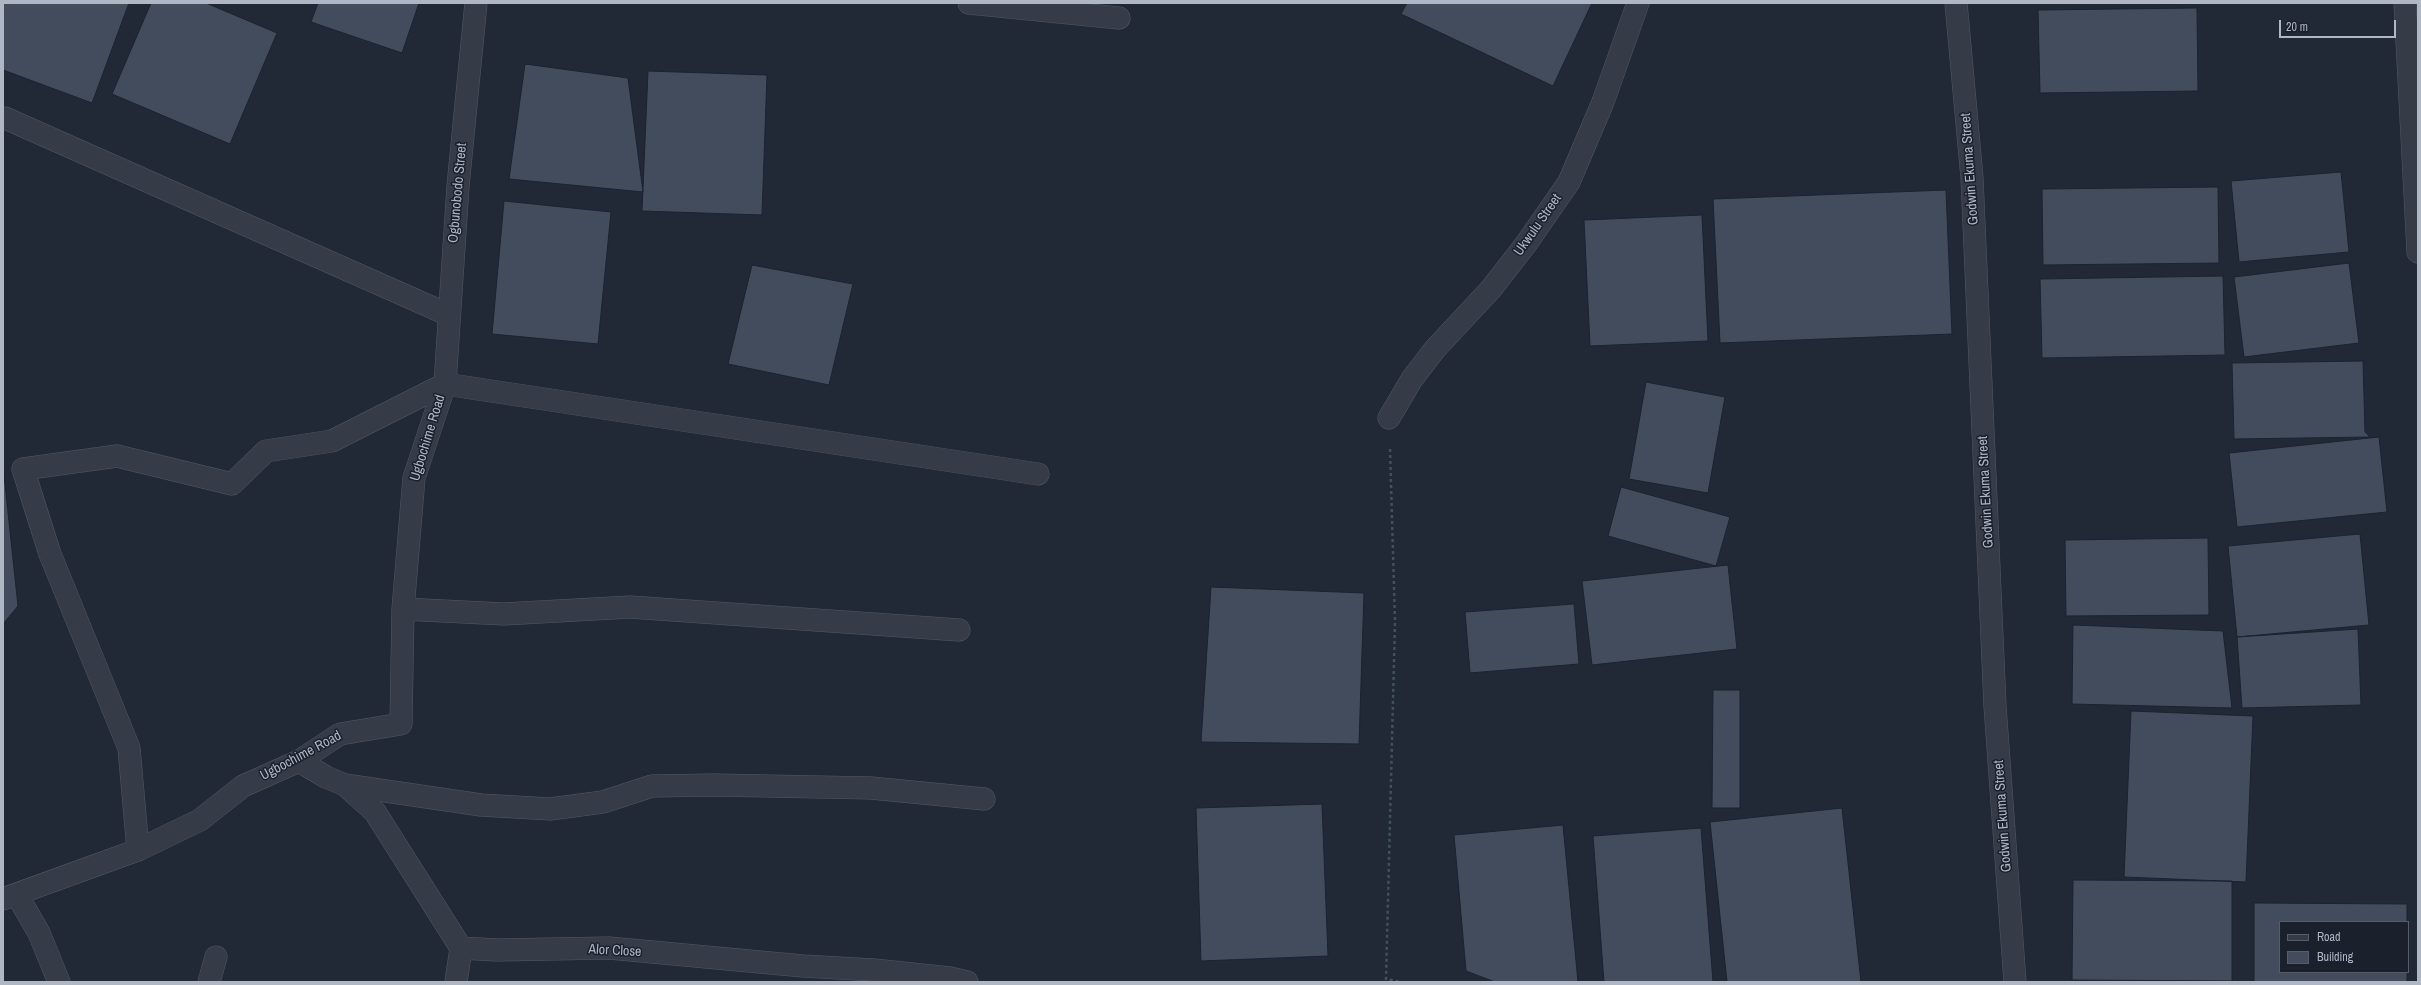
<!DOCTYPE html>
<style>
body{margin:0}
#map{position:relative;width:2421px;height:985px;overflow:hidden;background:#212937;font-family:"Archivo Narrow",sans-serif}
canvas{display:block}
.frame{position:absolute;inset:0;border:4px solid #afb6c4;pointer-events:none}
.legend{position:absolute;left:2279px;top:921px;width:130px;height:52px;box-sizing:border-box;background:#1a212c;border:1px solid #565d69;margin:0;padding:5px 7px;list-style:none;font-size:12px;color:#afb6c4}
.legend li{display:flex;align-items:center;gap:8px;height:20px}
.legend b{width:20px;border:1px solid #565d69}
.scale{position:absolute;left:2279px;top:20px;width:117px;height:18px;box-sizing:border-box;border:2px solid #afb6c4;border-top:0;padding-left:5px;font-size:12px;line-height:14px;white-space:nowrap;color:#afb6c4;-webkit-text-stroke:3px #1a212c;paint-order:stroke}
</style>
<div id="map">
<canvas width="2421" height="985"></canvas>
<div class="frame"></div>
<ul class="legend">
<li><b style="height:5px;background:#353c48"></b>Road</li>
<li><b style="height:11px;background:#434c5c"></b>Building</li>
</ul>
<div class="scale">20 m</div>
</div>
<script>
const g = document.querySelector('canvas').getContext('2d');
g.lineJoin = 'round';
function fill(path, color) { g.fillStyle = color; g.fill(path, 'evenodd'); }
const toPath = rows => new Path2D(rows.map(r => 'M' + r).join(''));
function strokePath(path, color, width, dash) { g.strokeStyle = color; g.lineWidth = width; g.lineCap = dash ? 'butt' : 'round'; g.setLineDash(dash || []); g.stroke(path); }
function write(font, color, halo, rows, align = 'center') {
  g.font = font + ' "Archivo Narrow",sans-serif'; g.lineWidth = 3; g.setLineDash([]); g.textBaseline = 'middle'; g.strokeStyle = halo; g.fillStyle = color; for (const [text, x, y, turn = 0] of rows) {
    g.save(); g.translate(x, y); g.rotate((+turn || 0) * Math.PI / 180); g.textAlign = isNaN(turn) ? turn : align; if (halo) g.strokeText(text, 0, 0); g.fillText(text, 0, 0); g.restore();
  }
}
const building = toPath([
 [3,3,129,3,92,103,3,70,3,3],
 [151,3,206,3,277,33,230,144,112,94,151,3],
 [318,3,419,3,402,53,311,22,318,3],
 [1407,3,1592,3,1553,86,1401,14,1407,3],
 [2197,8,2198,91,2040,93,2038,10,2197,8],
 [525,64,628,78,643,192,509,179,525,64],
 [648,71,767,75,762,215,642,211,648,71],
 [2341,172,2349,252,2239,262,2231,181,2341,172],
 [2218,187,2219,263,2043,265,2042,189,2218,187],
 [1946,190,1952,334,1720,343,1713,199,1946,190],
 [504,201,611,212,598,344,492,334,504,201],
 [1702,215,1708,341,1590,346,1584,220,1702,215],
 [2349,263,2359,343,2244,357,2234,277,2349,263],
 [752,265,853,284,829,385,728,364,752,265],
 [2223,276,2225,355,2042,358,2040,279,2223,276],
 [2363,361,2365,432,2370,437,2234,439,2232,363,2363,361],
 [1646,382,1725,397,1708,493,1629,479,1646,382],
 [2379,437,2387,512,2237,527,2229,453,2379,437],
 [3,465,18,606,3,624,3,465],
 [1621,487,1730,517,1716,566,1608,536,1621,487],
 [2360,534,2369,625,2237,637,2228,546,2360,534],
 [2208,538,2209,615,2066,616,2065,540,2208,538],
 [1728,565,1737,649,1592,665,1582,581,1728,565],
 [1211,587,1364,593,1359,744,1201,742,1211,587],
 [1574,604,1579,664,1470,673,1465,612,1574,604],
 [2073,625,2223,631,2232,708,2072,704,2073,625],
 [2358,629,2361,705,2242,708,2237,637,2358,629],
 [1713,690,1740,690,1740,808,1712,808,1713,690],
 [2131,711,2253,716,2246,882,2124,877,2131,711],
 [1322,804,1328,956,1201,961,1196,808,1322,804],
 [1842,808,1861,982,1727,982,1710,822,1842,808],
 [1563,825,1578,982,1495,982,1466,971,1454,835,1563,825],
 [1701,828,1713,982,1604,982,1593,836,1701,828],
 [2073,880,2232,881,2232,981,2072,980,2073,880],
 [2254,903,2407,904,2407,922,2280,922,2280,972,2407,972,2407,982,2254,982,2254,903]
]);
fill(building, '#434c5c');
strokePath(building, '#1c232e', 1);
const minor = toPath([
 [969,3,1119,18],
 [1956,3,1972,178,1995,706,2015,982],
 [2405,3,2418,252],
 [5,118,449,315],
 [1389,418,1412,379,1435,349,1491,289,1526,244,1569,182,1603,102,1638,3],
 [403,609,504,614,630,607,959,630],
 [299,761,326,777,345,785,481,805,550,809,603,802,652,786,714,785,871,788,984,799],
 [345,785,375,812,461,948],
 [138,850,129,748,50,554,23,469,117,456,232,484,266,451,332,441,445,384,1038,474],
 [17,895,39,933,59,982],
 [3,899,138,850,200,820,243,786,299,761,340,734,401,724,403,609,414,478,445,384,458,186,476,3],
 [461,948,497,950,609,948,803,966,874,970,950,978,967,982],
 [209,982,216,957],
 [456,982,461,948]
]);
strokePath(minor, '#525965', 23);
strokePath(toPath([
 [1390,449,1395,621,1386,979,1401,982]
]), '#415256', 2.5, [3, 3]);
strokePath(minor, '#353c48', 22);
write('14px', '#afb6c4', '#1a212c', [
 ["Godwin Ekuma Street",1970,169,-94],
 ["Ogbunobodo Street",458,193,-85],
 ["Ukwulu Street",1538,225,-55],
 ["Ugbochime Road",428,438,-73],
 ["Godwin Ekuma Street",1986,492,-93],
 ["Ugbochime Road",301,756,-28],
 ["Godwin Ekuma Street",2003,816,-94],
 ["Alor Close",615,951,3]
]);
</script>
